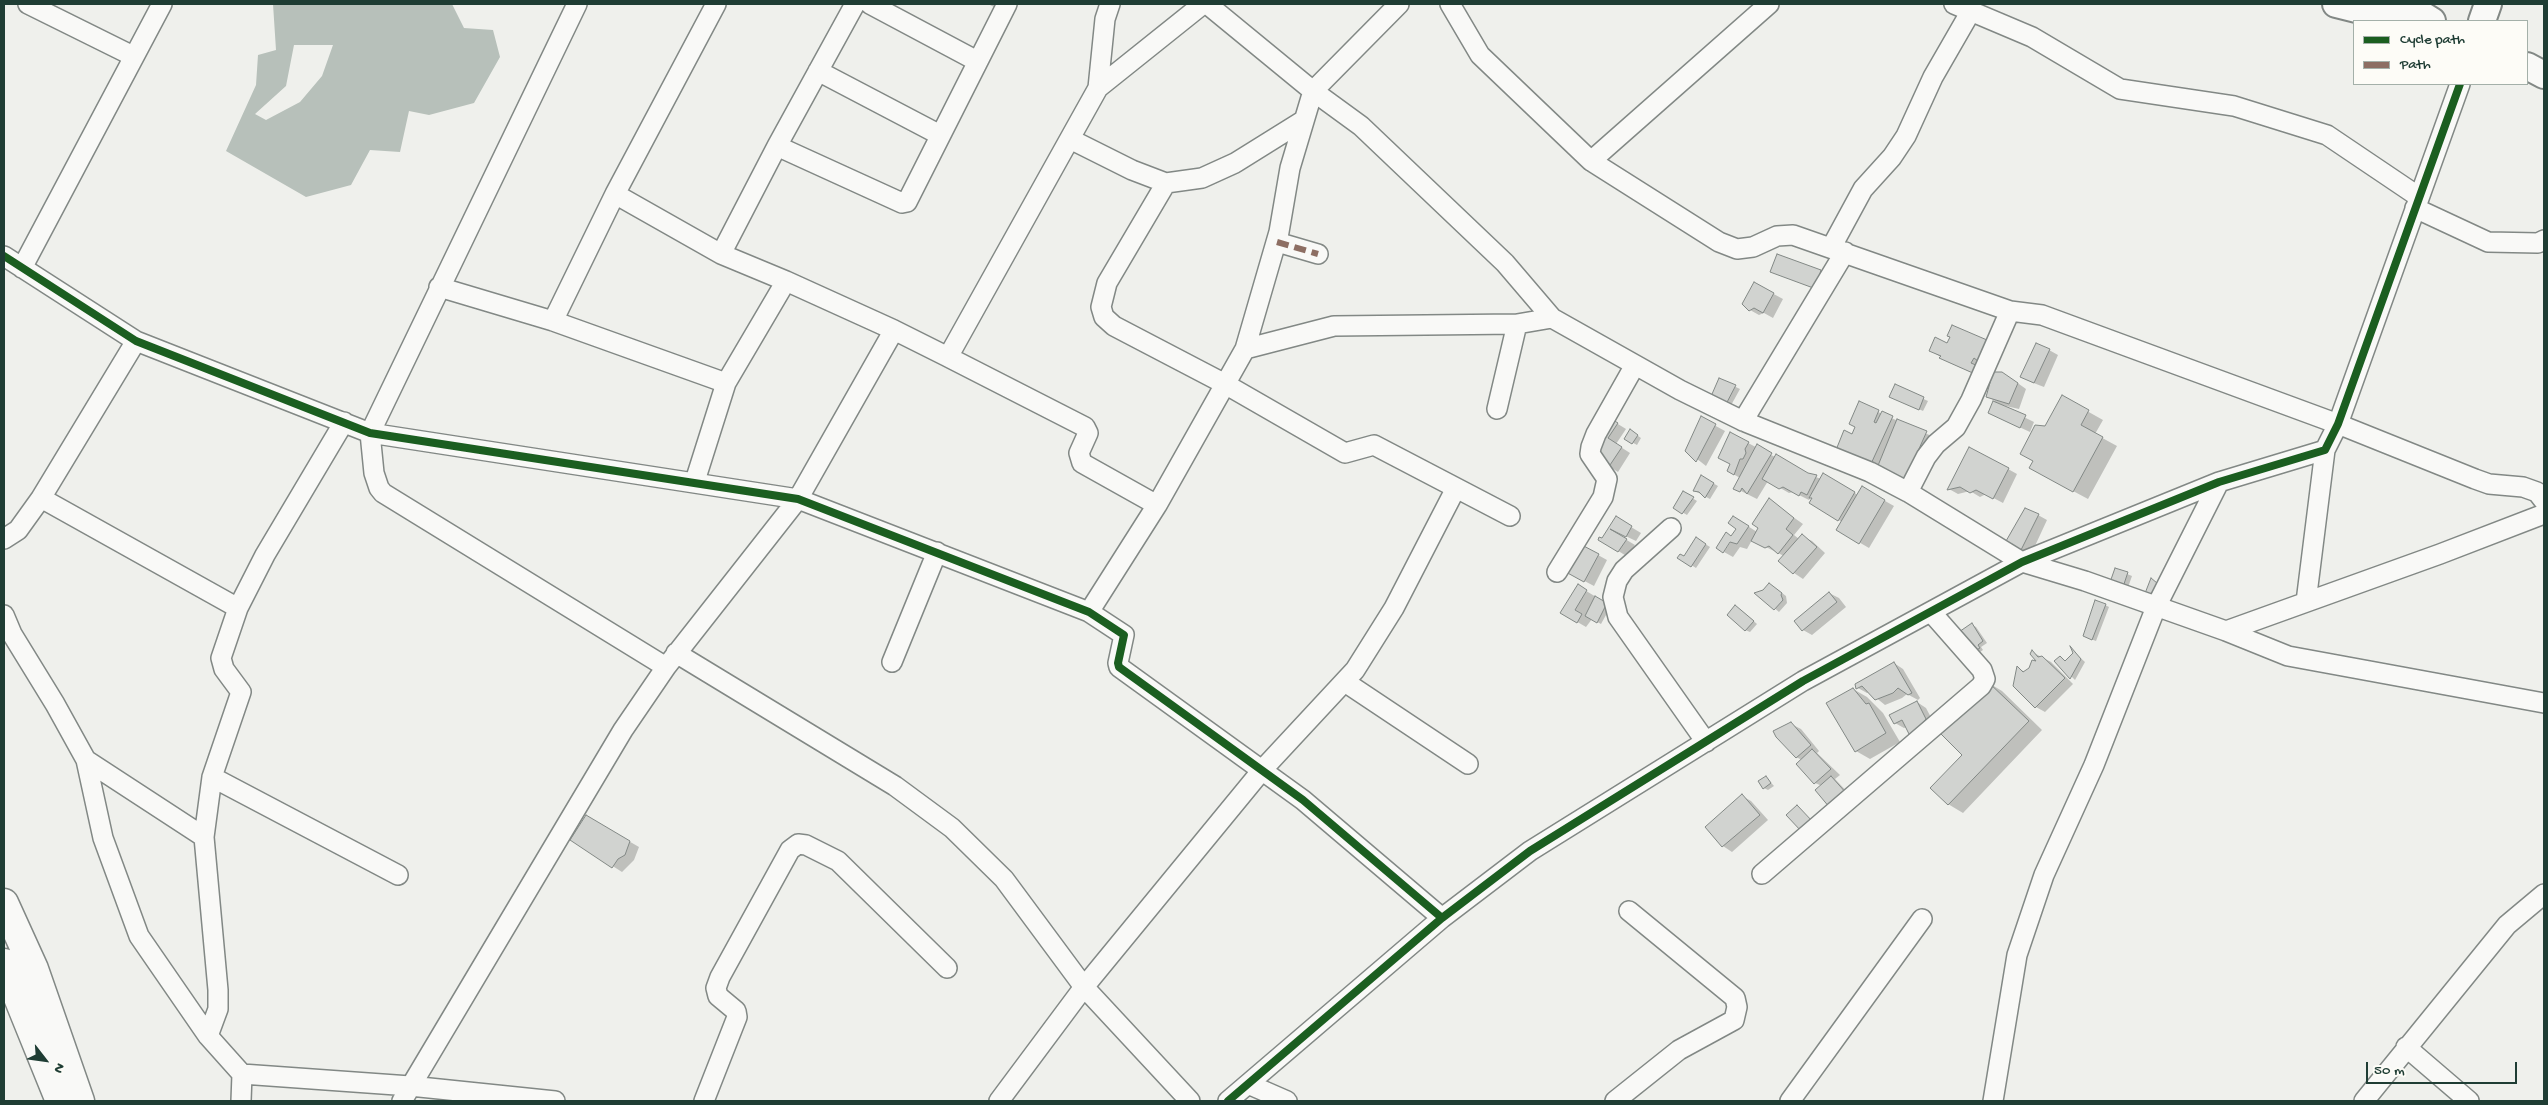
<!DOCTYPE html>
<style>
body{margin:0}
#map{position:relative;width:2548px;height:1105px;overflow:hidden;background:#eff0ec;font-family:"Gochi Hand",sans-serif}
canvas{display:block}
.frame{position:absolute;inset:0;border:5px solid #1f3d34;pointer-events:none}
.legend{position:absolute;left:2353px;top:20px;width:175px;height:65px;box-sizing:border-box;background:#fdfcf7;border:1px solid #a4b0a9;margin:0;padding:6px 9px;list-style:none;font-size:15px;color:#1f3d34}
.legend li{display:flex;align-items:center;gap:10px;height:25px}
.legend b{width:25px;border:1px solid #a4b0a9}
.north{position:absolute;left:20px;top:1035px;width:50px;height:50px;-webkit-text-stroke:4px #fdfcf7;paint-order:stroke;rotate:120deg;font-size:14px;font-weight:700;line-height:20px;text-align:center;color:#1f3d34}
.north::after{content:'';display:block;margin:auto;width:18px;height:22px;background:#1f3d34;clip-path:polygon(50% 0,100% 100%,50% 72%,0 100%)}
.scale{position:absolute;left:2366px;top:1062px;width:151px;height:22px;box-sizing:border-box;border:2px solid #1f3d34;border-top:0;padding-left:6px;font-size:15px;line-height:18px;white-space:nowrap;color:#1f3d34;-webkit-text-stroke:4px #fdfcf7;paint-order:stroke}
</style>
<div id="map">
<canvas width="2548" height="1105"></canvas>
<div class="frame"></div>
<ul class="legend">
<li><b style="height:6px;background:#1b5e20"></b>Cycle path</li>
<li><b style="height:6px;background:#8d6e63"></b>Path</li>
</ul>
<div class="north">N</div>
<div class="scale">50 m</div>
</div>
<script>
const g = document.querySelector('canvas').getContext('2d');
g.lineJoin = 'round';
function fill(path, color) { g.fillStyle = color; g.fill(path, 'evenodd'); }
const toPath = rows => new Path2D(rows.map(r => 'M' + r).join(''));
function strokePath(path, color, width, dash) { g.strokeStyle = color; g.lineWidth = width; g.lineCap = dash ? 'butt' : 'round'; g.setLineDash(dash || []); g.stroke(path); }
fill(toPath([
 [273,4,452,4,464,28,493,30,500,57,474,103,429,115,409,111,400,152,370,150,351,185,306,197,226,151,256,85,258,55,276,50],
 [294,45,333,45,322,76,300,102,266,120,255,114,286,86]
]), '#b7c0ba');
fill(toPath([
 [988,4,1013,4,1008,14],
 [1772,271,1821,271,1830,277,1826,293],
 [1755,284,1783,299,1773,318,1764,313,1759,315,1750,310],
 [1953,326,1987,342,1984,378,1950,363,1931,351,1948,344],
 [2049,350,2058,355,2044,387,2031,382],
 [1719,379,1740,389,1729,409],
 [2012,379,2026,389,2019,409,1997,404,2034,422,2030,432,1989,413,1995,401,1988,397],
 [1895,386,1928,401,1923,411,1895,398],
 [2062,397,2103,420,2095,434,2117,446,2088,499,2045,476,2034,460,2046,427],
 [1878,412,1936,438,1915,484,1851,457,1853,435],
 [1701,418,1725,431,1706,466,1687,451],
 [1613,421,1626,429,1616,444,1630,453,1618,472,1599,460],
 [1631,431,1641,438,1637,445,1626,439],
 [1748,443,1808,474,1821,479,1824,475,1858,495,1862,488,1894,506,1869,548,1838,530,1842,522,1810,503,1813,498,1811,497,1809,500,1793,492,1789,493,1768,481,1757,499,1735,488,1740,478,1728,471],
 [2008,469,2017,474,2003,503,1986,494,1980,497,1970,491,1958,494,1949,489],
 [1702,477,1718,486,1710,499,1695,491],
 [1684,493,1697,501,1687,515,1675,508],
 [1769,500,1803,524,1794,535,1799,539,1802,536,1812,541,1825,553,1803,579,1794,573,1784,556,1752,540,1747,549,1740,547,1733,557,1724,552,1743,523,1757,532],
 [2038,515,2047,520,2028,561,2004,548,2012,530],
 [1616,518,1641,533,1636,541,1615,531,1615,533,1635,545,1628,557,1599,539,1602,540],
 [1697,539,1710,547,1696,568,1679,557,1684,558],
 [1598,555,1607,560,1594,586,1575,576],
 [2127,574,2132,576,2126,593,2110,588],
 [1578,586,1611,606,1601,624,1592,619,1586,627,1562,613],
 [1774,587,1786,596,1787,603,1779,612,1757,593],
 [1829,593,1839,598,1846,607,1812,635,1803,630],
 [2105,605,2109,607,2096,641,2088,638],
 [1740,609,1757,624,1750,632,1745,630],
 [1972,625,1976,627,1987,643,1981,647,1983,650,1974,656],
 [2032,652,2051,662,2073,684,2045,712,2036,707,2014,686,2018,668,2025,672,2039,662],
 [2075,653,2085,662,2075,680,2056,661,2061,658,2066,661],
 [1894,663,1903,669,1920,698,1918,700,1907,694,1902,698,1885,705,1869,692,1867,693,1858,688],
 [1987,682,2002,691,2042,730,1963,813,1948,804],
 [1853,689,1867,697,1883,713,1900,742,1870,759,1856,751],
 [1917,702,1926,708,1935,725,1920,740,1907,727,1904,728,1895,723],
 [1791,724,1801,729,1819,751,1817,753,1840,775,1835,779,1855,800,1815,783,1798,764,1802,760,1796,757],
 [1766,777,1774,786,1768,790,1764,788],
 [1742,796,1751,801,1768,820,1732,852,1723,846,1707,827],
 [587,817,639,847,634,860,622,872,572,840]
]), '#0003');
const building = toPath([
 [1777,254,1821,270,1816,289,1770,272,1777,254],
 [1754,282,1774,293,1763,313,1754,308,1749,311,1742,304,1754,282],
 [1952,325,1987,340,1978,361,1974,358,1971,363,1978,366,1975,374,1939,358,1941,356,1929,351,1935,337,1947,343,1950,337,1947,336,1952,325],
 [2036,343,2050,349,2034,383,2020,377,2036,343],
 [1993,372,2002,372,2018,383,2009,404,1986,397,1993,372],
 [1719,378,1736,385,1724,408,1709,401,1719,378],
 [1895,384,1924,397,1919,410,1889,397,1895,384],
 [2062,395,2089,410,2081,425,2103,437,2073,492,2029,468,2033,461,2020,454,2035,425,2045,426,2062,395],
 [1859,401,1879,410,1874,422,1876,423,1882,411,1893,416,1870,466,1836,450,1844,430,1852,434,1855,427,1849,424,1859,401],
 [1993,401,2026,415,2020,428,1988,413,1993,401],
 [1701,416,1716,424,1696,462,1685,451,1701,416],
 [1897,419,1927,431,1905,480,1877,468,1897,419],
 [1613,420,1618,423,1608,438,1622,447,1608,468,1592,453,1613,420],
 [1630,429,1638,435,1632,444,1624,439,1630,429],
 [1730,432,1749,442,1745,449,1746,453,1743,459,1740,459,1734,475,1727,471,1730,464,1718,458,1730,432],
 [1757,444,1772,453,1747,494,1742,488,1740,492,1733,489,1757,444],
 [1969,447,2009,468,1993,499,1976,490,1970,493,1960,487,1947,490,1969,447],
 [1776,454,1808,473,1817,475,1807,495,1801,492,1799,496,1783,487,1779,489,1762,479,1776,454],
 [1823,473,1855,492,1838,521,1809,503,1812,498,1809,498,1823,473],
 [1701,475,1714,483,1705,498,1699,492,1693,491,1701,475],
 [1862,486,1885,500,1859,544,1836,530,1862,486],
 [1683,491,1694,497,1682,514,1673,508,1683,491],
 [1769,498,1794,518,1786,529,1793,535,1778,554,1769,546,1765,548,1751,541,1758,528,1752,524,1769,498],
 [2025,508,2039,514,2018,556,2002,548,2025,508],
 [1616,516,1632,526,1626,537,1610,529,1627,539,1618,552,1598,540,1599,537,1602,538,1616,516],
 [1733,516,1749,526,1737,544,1730,542,1723,553,1716,548,1726,532,1731,536,1736,529,1728,523,1733,516],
 [1802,534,1817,547,1793,574,1778,561,1802,534],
 [1696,537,1706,544,1691,567,1677,558,1680,554,1684,556,1696,537],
 [1578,543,1599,554,1584,582,1564,571,1578,543],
 [2115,568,2128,572,2121,593,2108,588,2115,568],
 [2151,578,2157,583,2151,602,2142,601,2151,578],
 [1769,583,1782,593,1781,595,1783,600,1774,610,1754,593,1763,590,1769,583],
 [1578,584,1587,590,1575,610,1582,614,1577,623,1560,613,1578,584],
 [1829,592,1837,602,1802,631,1794,621,1829,592],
 [1595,596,1607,603,1597,623,1585,616,1595,596],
 [2095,600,2106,604,2092,640,2083,636,2095,600],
 [1735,605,1754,621,1745,631,1727,615,1735,605],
 [1972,623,1983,641,1978,645,1980,648,1969,654,1956,634,1972,623],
 [2070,646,2081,659,2070,679,2054,661,2060,656,2065,661,2073,653,2070,646],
 [2032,650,2038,657,2042,656,2065,678,2035,708,2013,686,2017,666,2023,672,2029,668,2032,660,2036,661,2030,654,2032,650],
 [1894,662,1912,693,1908,695,1898,688,1893,693,1875,700,1862,686,1856,689,1855,684,1894,662],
 [1987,681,2029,721,1948,805,1930,788,1962,755,1938,731,1987,681],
 [1853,688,1866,704,1869,703,1886,733,1855,752,1826,703,1853,688],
 [1917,701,1926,719,1910,736,1902,720,1894,724,1889,715,1917,701],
 [1791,722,1811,745,1796,758,1776,737,1773,731,1791,722],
 [1812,749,1831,769,1814,784,1796,764,1812,749],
 [1766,776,1771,783,1763,789,1758,781,1766,776],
 [1831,776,1847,794,1830,808,1815,790,1831,776],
 [1742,794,1760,815,1722,847,1705,827,1742,794],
 [1797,805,1813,822,1802,832,1786,815,1797,805],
 [586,815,630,841,625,855,618,859,612,868,570,840,586,815]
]);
fill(building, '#d1d3d0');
strokePath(building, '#828885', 1);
const street = toPath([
 [28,4,133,56],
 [577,4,370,433,374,473,379,488,383,493,666,667],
 [870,4,977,61],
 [1207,4,1313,91,1361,126,1505,263,1552,318,1680,390,1743,421,1870,472,1908,492,2022,562,2085,581,2226,631,2288,656,2544,703],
 [1450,4,1480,55,1591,161,1719,242,1737,249,1753,247,1777,236,1793,235,2010,311,2042,315,2338,424,2475,479,2489,484,2523,487,2537,492,2544,501],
 [1954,4,2032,37,2120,89,2234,106,2327,135,2419,197],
 [818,71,940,135],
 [1098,88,1203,4],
 [1070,139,1132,170,1166,183,1202,178,1235,163,1304,120],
 [777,146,855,4],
 [1591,161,1769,4],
 [1166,183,1107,283,1101,307,1104,317,1114,326,1225,384,1345,453,1374,445,1510,516],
 [615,194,716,4],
 [2415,208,2488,242,2538,243,2544,240],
 [1277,242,1318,254],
 [1831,248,1863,189,1892,157,1906,136,1933,77,1971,11],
 [721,254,777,146,902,203,907,202,1007,4],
 [4,256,136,341,370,433,798,499,1089,612,1124,635,1118,663,1119,667,1303,800,1442,918],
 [22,268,162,4],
 [786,281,726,383,553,321,615,194,721,254,786,281,894,330],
 [439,287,553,321],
 [1245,349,1334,326,1517,324,1552,318],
 [948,357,1085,427,1088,433,1079,453,1082,463,1157,505],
 [1497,409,1517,324],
 [1743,421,1845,252],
 [695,481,726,383],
 [1908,492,1926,457,1936,444,1956,427,1971,400,2010,311],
 [41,498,238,608],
 [1671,528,1624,570,1617,581,1613,597,1618,617,1706,742],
 [4,539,18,530,41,498,136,341],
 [1557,572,1603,497,1607,479,1590,454,1591,447,1596,434,1635,365],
 [2306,602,2325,450],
 [1089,612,1157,505,1245,349,1279,232,1290,168,1313,91,1399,4],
 [4,615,12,634,55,704,86,760,103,838,139,936,208,1036,242,1074,241,1101],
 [2226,631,2440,554,2544,514],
 [676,653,895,786,952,828,1004,879,1084,987,1190,1101],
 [892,662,937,552],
 [1345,682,1468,764],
 [86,760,204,837],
 [212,777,398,875],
 [1762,874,1981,686,1985,679,1982,670,1931,612],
 [208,1036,218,1009,218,990,204,837,212,777,241,692,224,669,221,658,238,608,265,555,344,422],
 [2406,1047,2469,1101],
 [242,1074,410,1086,555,1101],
 [1248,1084,1287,1101],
 [402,1101,623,730,666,667,798,499,894,330,948,357,1098,88,1105,19,1110,4],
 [704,1101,737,1017,736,1011,718,996,716,988,720,977,790,850,798,844,806,845,838,861,947,968],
 [999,1101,1084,987,1263,769,1355,670,1394,608,1456,488],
 [1228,1101,1442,918,1530,851,1803,681,2022,562,2219,482,2325,450,2338,424,2460,84],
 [1615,1101,1679,1050,1734,1020,1737,1007,1735,998,1629,911],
 [1790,1101,1922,919],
 [1993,1101,2017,955,2044,875,2094,765,2156,607,2219,482],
 [2364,1101,2507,925,2544,894]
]);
const secondary = toPath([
 [2336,4,2404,21],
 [2399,4,2408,6,2432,21],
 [2482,21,2488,4],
 [2527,66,2544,75]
]);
const primary = toPath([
 [4,903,34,969,80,1101],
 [4,963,60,1101]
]);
strokePath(street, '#828885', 22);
strokePath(secondary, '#828885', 30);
strokePath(primary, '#828885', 31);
strokePath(street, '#f9f9f7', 19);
strokePath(secondary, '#f9f9f7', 26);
strokePath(primary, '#f9f9f7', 28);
strokePath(toPath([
 [1277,242,1318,254]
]), '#8d6e63', 6, [12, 6]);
strokePath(toPath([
 [4,256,136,341,370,433,798,499,1089,612,1124,635,1118,663,1119,667,1303,800,1442,918],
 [1228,1101,1442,918,1530,851,1803,681,2022,562,2219,482,2325,450,2338,424,2460,84]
]), '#1b5e20', 8);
</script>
